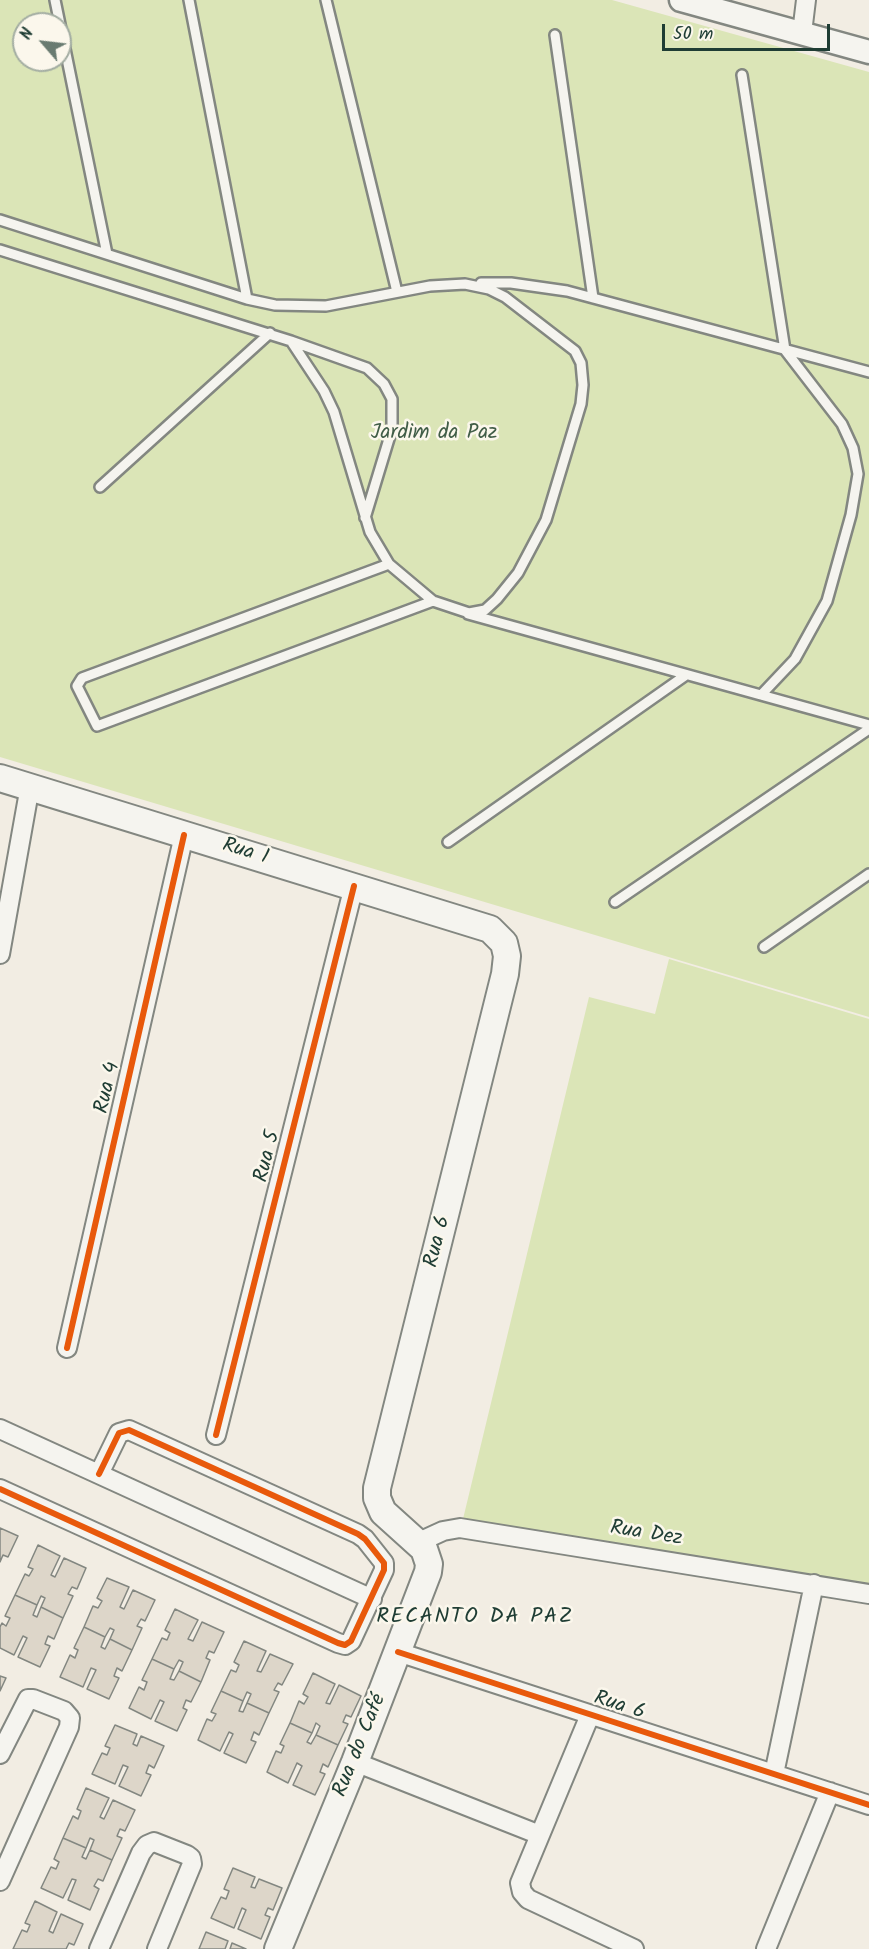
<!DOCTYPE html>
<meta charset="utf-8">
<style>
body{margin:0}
#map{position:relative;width:869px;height:1949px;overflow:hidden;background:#f2ede3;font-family:Kalam,sans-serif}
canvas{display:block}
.north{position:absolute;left:12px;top:12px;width:60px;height:60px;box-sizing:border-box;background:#fbf7ec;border:2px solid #a3ada2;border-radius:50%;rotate:298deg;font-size:16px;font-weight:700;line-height:24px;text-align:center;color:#1f3d34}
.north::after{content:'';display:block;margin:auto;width:21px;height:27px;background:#697b71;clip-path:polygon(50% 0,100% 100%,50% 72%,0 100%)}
.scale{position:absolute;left:662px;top:24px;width:168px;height:27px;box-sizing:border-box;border:3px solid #1f3d34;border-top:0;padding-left:8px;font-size:18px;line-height:21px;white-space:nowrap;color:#1f3d34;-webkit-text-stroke:4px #fbf7ec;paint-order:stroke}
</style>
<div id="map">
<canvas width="869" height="1949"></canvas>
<div class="north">N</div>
<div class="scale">50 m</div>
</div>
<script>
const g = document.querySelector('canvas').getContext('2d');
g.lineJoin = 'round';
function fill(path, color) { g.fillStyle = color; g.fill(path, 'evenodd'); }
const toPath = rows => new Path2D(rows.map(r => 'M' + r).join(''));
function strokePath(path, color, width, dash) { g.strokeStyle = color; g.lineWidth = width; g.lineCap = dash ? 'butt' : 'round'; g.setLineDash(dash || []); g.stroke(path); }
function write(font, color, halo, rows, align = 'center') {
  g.font = font + ' Kalam,sans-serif'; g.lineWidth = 5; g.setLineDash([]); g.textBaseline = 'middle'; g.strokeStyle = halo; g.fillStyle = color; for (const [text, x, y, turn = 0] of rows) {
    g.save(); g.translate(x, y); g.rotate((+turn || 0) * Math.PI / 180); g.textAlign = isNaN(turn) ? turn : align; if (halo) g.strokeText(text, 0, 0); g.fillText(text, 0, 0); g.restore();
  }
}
fill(toPath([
 [0,0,612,0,869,72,869,1017,0,757],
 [24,24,60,24,60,60,24,60],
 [669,959,869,1019,869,1587,463,1519,589,997,655,1014]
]), '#dbe5b7');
const building = toPath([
 [0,1528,18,1536,8,1557,3,1555,0,1562,0,1528],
 [38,1545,60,1556,51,1575,55,1577,64,1558,86,1568,77,1589,72,1587,68,1594,73,1596,63,1618,41,1607,45,1598,41,1596,37,1605,15,1595,25,1574,29,1576,33,1569,28,1567,38,1545],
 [107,1578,129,1587,120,1607,124,1609,133,1590,155,1600,145,1621,141,1619,137,1626,142,1628,132,1650,110,1639,114,1630,110,1628,105,1637,84,1627,93,1606,98,1608,102,1601,97,1598,107,1578],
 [15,1595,37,1605,33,1615,37,1617,41,1607,63,1618,54,1639,48,1636,45,1644,50,1646,40,1667,18,1657,27,1638,23,1636,14,1655,0,1648,0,1627,2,1623,6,1626,10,1618,5,1616,15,1595],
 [175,1609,198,1620,188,1639,193,1641,202,1622,224,1632,214,1653,209,1651,206,1658,210,1660,201,1682,179,1671,183,1662,179,1660,174,1669,152,1659,162,1638,167,1640,170,1633,165,1630,175,1609],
 [84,1627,105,1637,101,1647,105,1649,110,1639,132,1650,122,1671,117,1668,114,1676,119,1678,109,1699,87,1689,96,1670,91,1668,83,1687,60,1677,70,1655,75,1658,78,1650,74,1648,84,1627],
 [244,1641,266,1651,257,1671,261,1672,270,1654,293,1664,282,1685,278,1683,274,1690,279,1692,269,1713,247,1703,251,1694,247,1692,243,1701,221,1691,231,1670,236,1672,239,1665,234,1662,244,1641],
 [152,1659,174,1669,170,1679,174,1680,179,1671,201,1682,191,1702,186,1700,183,1708,187,1710,177,1731,155,1721,164,1702,160,1700,151,1719,129,1708,139,1687,144,1690,147,1682,142,1680,152,1659],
 [313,1673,335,1684,326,1703,330,1704,339,1685,361,1696,351,1717,346,1715,343,1722,348,1724,338,1745,316,1735,320,1726,316,1723,312,1733,290,1723,299,1701,304,1704,308,1697,303,1694,313,1673],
 [0,1676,6,1678,0,1691,0,1676],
 [221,1691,243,1701,239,1711,243,1712,247,1703,269,1713,259,1735,254,1732,251,1740,256,1742,246,1763,224,1753,233,1734,229,1732,220,1751,198,1740,207,1719,212,1721,216,1714,211,1712,221,1691],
 [290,1723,312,1733,307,1742,311,1744,316,1735,338,1745,328,1767,323,1764,320,1772,325,1774,315,1795,293,1785,302,1766,297,1763,288,1783,267,1772,276,1751,281,1753,284,1746,280,1744,290,1723],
 [115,1725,137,1734,133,1744,137,1746,141,1736,164,1746,154,1768,149,1765,146,1773,151,1775,141,1796,119,1786,128,1767,123,1765,115,1784,92,1774,102,1753,107,1755,110,1748,105,1746,115,1725],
 [86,1788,109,1798,100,1817,104,1819,113,1800,135,1810,125,1831,120,1829,117,1836,122,1838,112,1860,90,1850,94,1840,90,1838,86,1848,63,1838,73,1816,78,1819,81,1811,77,1809,86,1788],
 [63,1838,86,1848,82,1857,86,1859,90,1850,112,1860,103,1881,98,1879,94,1886,99,1889,90,1910,68,1900,76,1880,72,1879,63,1898,41,1888,51,1867,56,1869,59,1862,54,1859,63,1838],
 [233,1868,255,1877,251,1887,255,1888,259,1879,282,1888,273,1910,268,1908,265,1915,270,1917,261,1939,238,1929,246,1910,242,1908,234,1928,211,1918,221,1897,226,1899,229,1891,224,1889,233,1868],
 [35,1901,57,1912,49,1931,53,1933,61,1914,83,1924,74,1945,69,1943,66,1949,13,1949,22,1930,27,1932,30,1925,25,1923,35,1901],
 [206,1932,228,1941,225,1949,199,1949,206,1932],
 [232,1943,246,1949,230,1949,232,1943]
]);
fill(building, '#ddd6c9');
strokePath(building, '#838781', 1.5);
const service = toPath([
 [55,0,107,254],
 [189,0,247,299],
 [326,0,397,292],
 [555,35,593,298],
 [742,75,785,350,842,424,853,448,858,474,851,515,827,601,795,659,761,695],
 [0,220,247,299,275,305,326,306,430,286,465,284,489,289,505,297,575,351,581,363,583,385,581,404,546,520,518,573,497,599,485,610,469,613,433,601,389,564,370,532,334,412,324,391,291,341,0,250],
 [481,283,511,283,567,291,869,372],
 [291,341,367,368,384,384,392,399,392,429,365,518],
 [100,487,270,333],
 [389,564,82,678,77,686,97,726,433,601],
 [468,614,869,725],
 [448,842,686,675],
 [615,902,869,729],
 [764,947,869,874]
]);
const minor = toPath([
 [802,33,806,0],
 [0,954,30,786],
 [67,1348,184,835],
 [0,1429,372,1599],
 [216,1435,354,886],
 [0,1489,338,1643,345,1645,351,1641,384,1570,384,1563,365,1539,358,1534,129,1430,119,1433,99,1474],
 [419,1542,443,1531,460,1528,869,1594],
 [398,1652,869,1805],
 [590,1715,520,1883,522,1892,528,1899,634,1949],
 [0,1754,28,1699,33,1699,64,1711,70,1718,69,1727,0,1881],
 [355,1762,540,1835],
 [774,1774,814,1584],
 [99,1949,141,1853,147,1845,154,1842,187,1855,191,1858,192,1864,157,1949],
 [766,1949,830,1792]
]);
const tertiary = toPath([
 [681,0,869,52]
]);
const secondary = toPath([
 [0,778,490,929,504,943,507,956,505,974,377,1488,377,1498,383,1512,424,1549,429,1564,428,1572,355,1762,278,1949]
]);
strokePath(service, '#838781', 14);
strokePath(minor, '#838781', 22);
strokePath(tertiary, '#838781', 27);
strokePath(secondary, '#838781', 30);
strokePath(service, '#f5f4ef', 9);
strokePath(minor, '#f5f4ef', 18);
strokePath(tertiary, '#f5f4ef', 22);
strokePath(secondary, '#f5f4ef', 26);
strokePath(toPath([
 [67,1348,184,835],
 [216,1435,354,886],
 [0,1489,338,1643,345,1645,351,1641,384,1570,384,1563,365,1539,358,1534,129,1430,119,1433,99,1474],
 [398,1652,869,1805]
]), '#e8590c', 6);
write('21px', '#415d47', '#fbf7ec', [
 ["Jardim da Paz",434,434]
]);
write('21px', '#1f3d34', '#fbf7ec', [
 ["Rua 1",245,853,17],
 ["Rua 4",109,1088,-77],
 ["Rua 5",269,1157,-76],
 ["Rua 6",439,1242,-76],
 ["Rua Dez",646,1535,9],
 ["Rua 6",619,1707,18],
 ["Rua do Café",361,1746,-68]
]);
g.letterSpacing = '1.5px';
write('22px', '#1f3d34', '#fbf7ec', [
 ["RECANTO DA PAZ",475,1618]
]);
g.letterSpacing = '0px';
</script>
